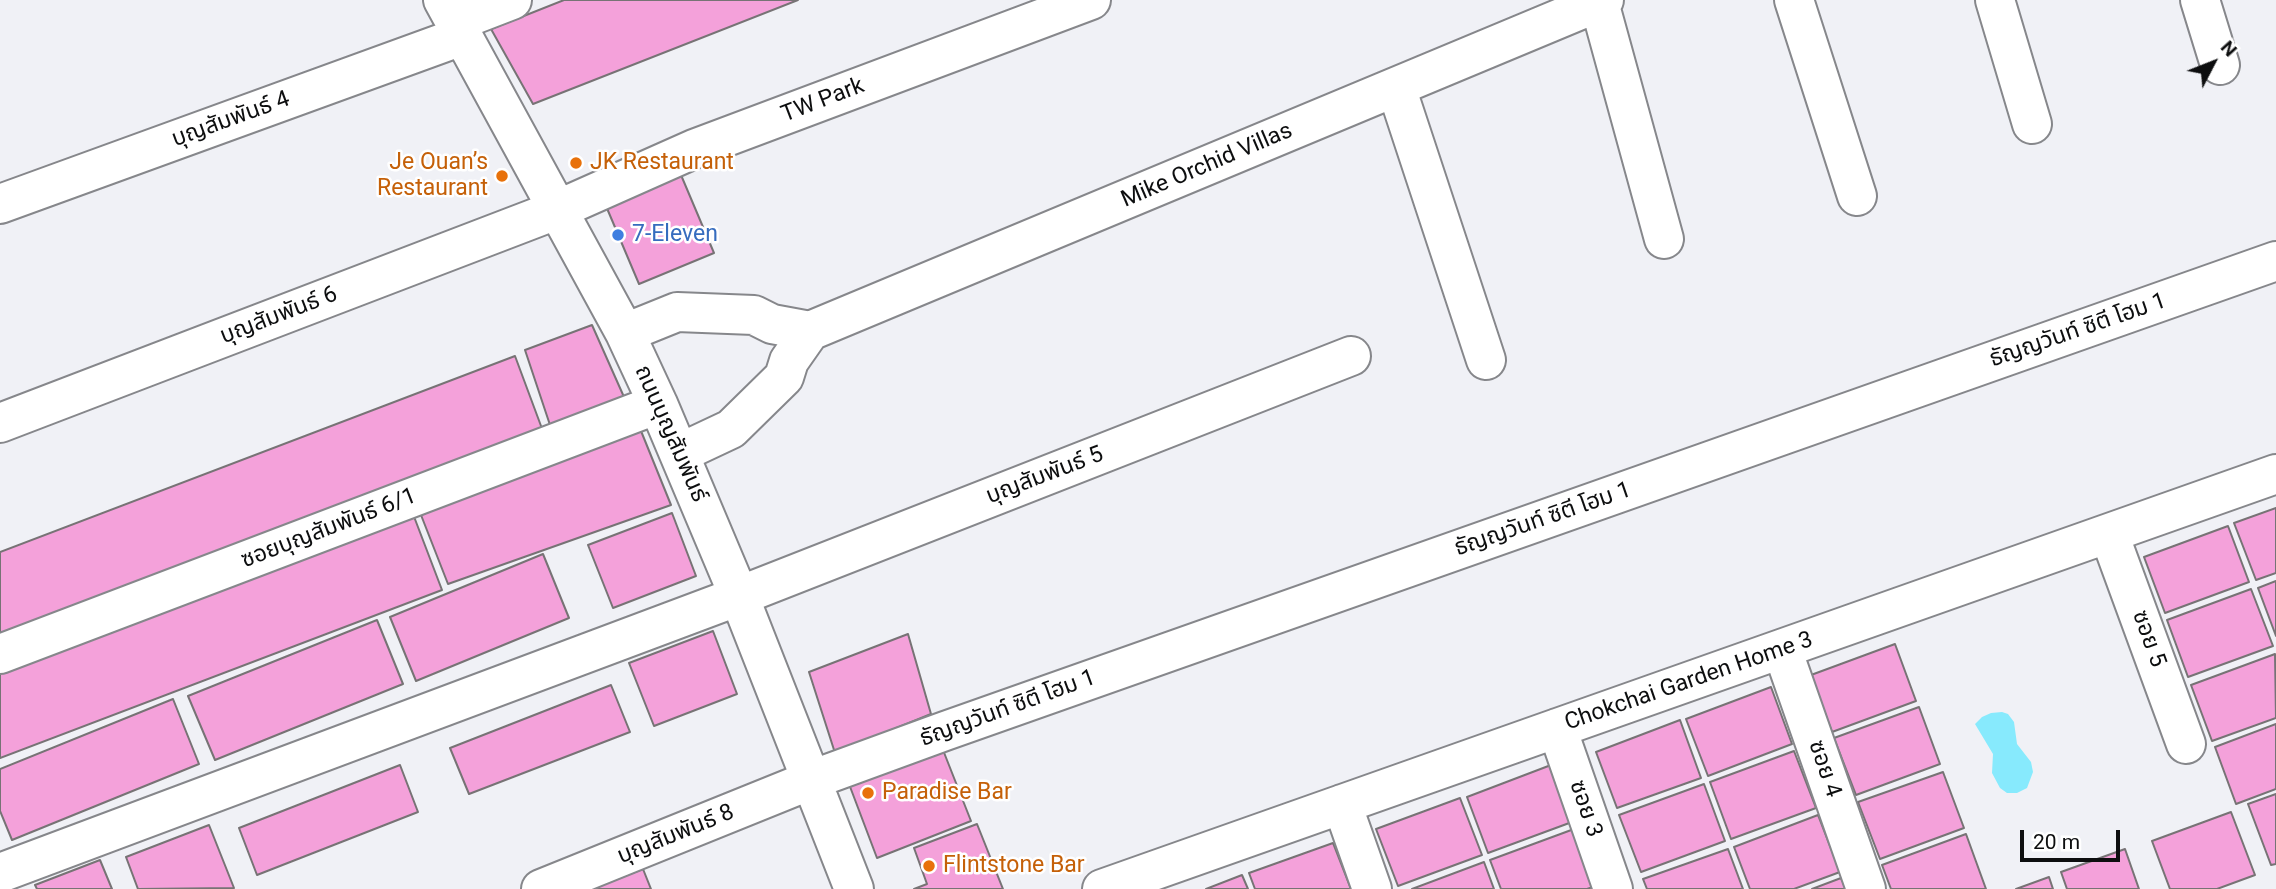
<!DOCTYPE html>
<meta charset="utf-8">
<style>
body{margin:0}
#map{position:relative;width:2276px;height:889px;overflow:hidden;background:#f0f1f6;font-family:Roboto,sans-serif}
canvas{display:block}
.north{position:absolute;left:2178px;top:28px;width:70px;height:70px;-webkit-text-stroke:5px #fff;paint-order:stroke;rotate:48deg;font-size:19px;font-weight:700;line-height:28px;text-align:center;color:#0d0e0f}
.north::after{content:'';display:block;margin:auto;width:24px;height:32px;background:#0d0e0f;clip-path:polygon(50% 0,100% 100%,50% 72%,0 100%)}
.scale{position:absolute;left:2020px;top:830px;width:100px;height:32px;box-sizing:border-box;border:4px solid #0d0e0f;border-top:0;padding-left:9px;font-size:21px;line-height:24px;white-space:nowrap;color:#0d0e0f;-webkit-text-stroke:5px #fff;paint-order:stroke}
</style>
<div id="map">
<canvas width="2276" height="889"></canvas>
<div class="north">N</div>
<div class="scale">20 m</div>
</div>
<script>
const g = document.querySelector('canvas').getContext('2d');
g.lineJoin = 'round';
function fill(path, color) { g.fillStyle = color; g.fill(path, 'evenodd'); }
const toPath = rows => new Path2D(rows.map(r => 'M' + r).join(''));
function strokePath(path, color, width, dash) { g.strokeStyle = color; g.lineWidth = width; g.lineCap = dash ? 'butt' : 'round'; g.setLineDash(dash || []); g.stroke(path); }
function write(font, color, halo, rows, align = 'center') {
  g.font = font + ' Roboto,"Noto Sans Thai",sans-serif'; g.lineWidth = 5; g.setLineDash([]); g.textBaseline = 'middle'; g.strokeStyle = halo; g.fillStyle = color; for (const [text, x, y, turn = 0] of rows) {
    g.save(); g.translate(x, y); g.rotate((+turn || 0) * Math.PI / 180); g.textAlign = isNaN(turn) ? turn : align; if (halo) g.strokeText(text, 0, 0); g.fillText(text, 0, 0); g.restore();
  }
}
fill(toPath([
 [2002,712,2008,714,2014,722,2017,744,2031,762,2033,772,2027,788,2017,793,2007,793,2000,788,1992,773,1993,754,1975,724,1982,717,1991,713]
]), '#87eafd');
const building = toPath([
 [564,0,798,0,533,104,491,29,564,0],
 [681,175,714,253,639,284,606,206,681,175],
 [592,325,628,406,553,434,525,350,592,325],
 [515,356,544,434,0,640,0,552,515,356],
 [639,426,671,505,448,584,421,515,639,426],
 [2276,508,2276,573,2256,580,2234,523,2276,508],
 [672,513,696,576,613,608,588,545,672,513],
 [413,514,442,590,0,758,0,672,413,514],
 [2228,526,2249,582,2165,613,2144,557,2228,526],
 [543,554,569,618,416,681,390,617,543,554],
 [2276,581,2276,636,2258,588,2276,581],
 [2251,589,2273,646,2188,677,2167,620,2251,589],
 [377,620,403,684,215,760,188,696,377,620],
 [713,631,737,694,654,726,629,663,713,631],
 [908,634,931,714,835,753,809,672,908,634],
 [1895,644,1916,701,1832,732,1811,675,1895,644],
 [2275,654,2276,718,2212,741,2191,685,2275,654],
 [611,685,630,732,469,794,450,748,611,685],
 [1771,687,1792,744,1708,776,1686,719,1771,687],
 [173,699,199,764,12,840,0,811,0,769,173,699],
 [1919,707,1940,764,1856,795,1834,738,1919,707],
 [1680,720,1701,778,1617,808,1596,752,1680,720],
 [2276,724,2276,789,2236,804,2215,747,2276,724],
 [943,750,971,821,877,858,849,784,943,750],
 [1794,751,1816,808,1731,839,1710,782,1794,751],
 [400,765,418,812,257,875,239,828,400,765],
 [1551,765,1572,822,1488,853,1467,797,1551,765],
 [1943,772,1964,828,1880,859,1858,802,1943,772],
 [1704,784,1725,841,1641,872,1619,815,1704,784],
 [2276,794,2276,864,2271,865,2248,804,2276,794],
 [1460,798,1482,855,1398,886,1376,829,1460,798],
 [2231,812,2255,875,2217,889,2170,889,2152,841,2231,812],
 [1818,815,1840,872,1794,889,1750,889,1734,847,1818,815],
 [977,824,1003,889,914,889,927,884,914,848,977,824],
 [209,825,234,888,138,889,126,857,209,825],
 [1574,829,1596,886,1587,889,1501,889,1490,860,1574,829],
 [1966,834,1986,889,1891,889,1882,865,1966,834],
 [1333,843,1351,889,1255,889,1249,873,1333,843],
 [1728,849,1743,889,1647,889,1643,879,1728,849],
 [2125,849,2139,889,2067,889,2061,872,2125,849],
 [100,860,112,889,37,889,35,885,100,860],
 [1484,862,1494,889,1412,889,1484,862],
 [643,869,651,889,589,889,643,869],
 [1242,875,1248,889,1206,889,1242,875],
 [2049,877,2053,889,2016,889,2049,877],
 [1841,878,1846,889,1812,889,1841,878]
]);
fill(building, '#f4a1da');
strokePath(building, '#777375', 2);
const minor = toPath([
 [443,0,625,333,658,404,739,596,854,889],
 [1794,0,1857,196],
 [1995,0,2032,124],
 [2200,0,2220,65],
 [1599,2,1664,239],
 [455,22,512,0],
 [1396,87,1486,360],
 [0,204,462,36],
 [625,333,677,312,754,315,772,324,810,331],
 [0,423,559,209,694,149,1091,0],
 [680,453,731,429,784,377,789,361,810,331,1604,0],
 [2109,534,2186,744],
 [1782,649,1866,889],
 [0,654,658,404],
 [1557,728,1613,889],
 [1342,804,1372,889],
 [0,873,739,596,1351,356],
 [541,889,811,780,945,731,2276,261],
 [1102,889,2276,474]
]);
strokePath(minor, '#86878b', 42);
strokePath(minor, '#fff', 38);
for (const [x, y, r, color] of [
 [576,163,7,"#e8710a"],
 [502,176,7,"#e8710a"],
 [618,235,7,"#3f7fe0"],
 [868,793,7,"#e8710a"],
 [929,866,7,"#e8710a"]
]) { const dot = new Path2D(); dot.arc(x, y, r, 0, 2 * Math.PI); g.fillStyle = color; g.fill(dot); strokePath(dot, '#fff', 2.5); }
write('23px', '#0d0e0f', '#fff', [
 ["TW Park",823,101,-21],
 ["บุญสัมพันธ์ 4",231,120,-20],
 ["Mike Orchid Villas",1207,166,-23],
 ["บุญสัมพันธ์ 6",279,316,-21],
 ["ธัญญวันท์ ซิตี โฮม 1",2078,331,-19],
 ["ถนนบุญสัมพันธ์",670,434,66],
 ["บุญสัมพันธ์ 5",1045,476,-21],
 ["ธัญญวันท์ ซิตี โฮม 1",1543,520,-19],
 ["ซอยบุญสัมพันธ์ 6/1",329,529,-21],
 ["ซอย 5",2148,639,70],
 ["Chokchai Garden Home 3",1689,682,-19],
 ["ธัญญวันท์ ซิตี โฮม 1",1008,709,-20],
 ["ซอย 4",1824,769,71],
 ["ซอย 3",1585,809,71],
 ["บุญสัมพันธ์ 8",676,835,-22]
]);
write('23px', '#c56008', '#fff', [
 ["Je Ouan’s",488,163,"right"],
 ["Restaurant",488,189,"right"],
 ["JK Restaurant",590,163],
 ["Paradise Bar",882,793],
 ["Flintstone Bar",943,866]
], 'left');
write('23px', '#366cbe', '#fff', [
 ["7-Eleven",632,235]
], 'left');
</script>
